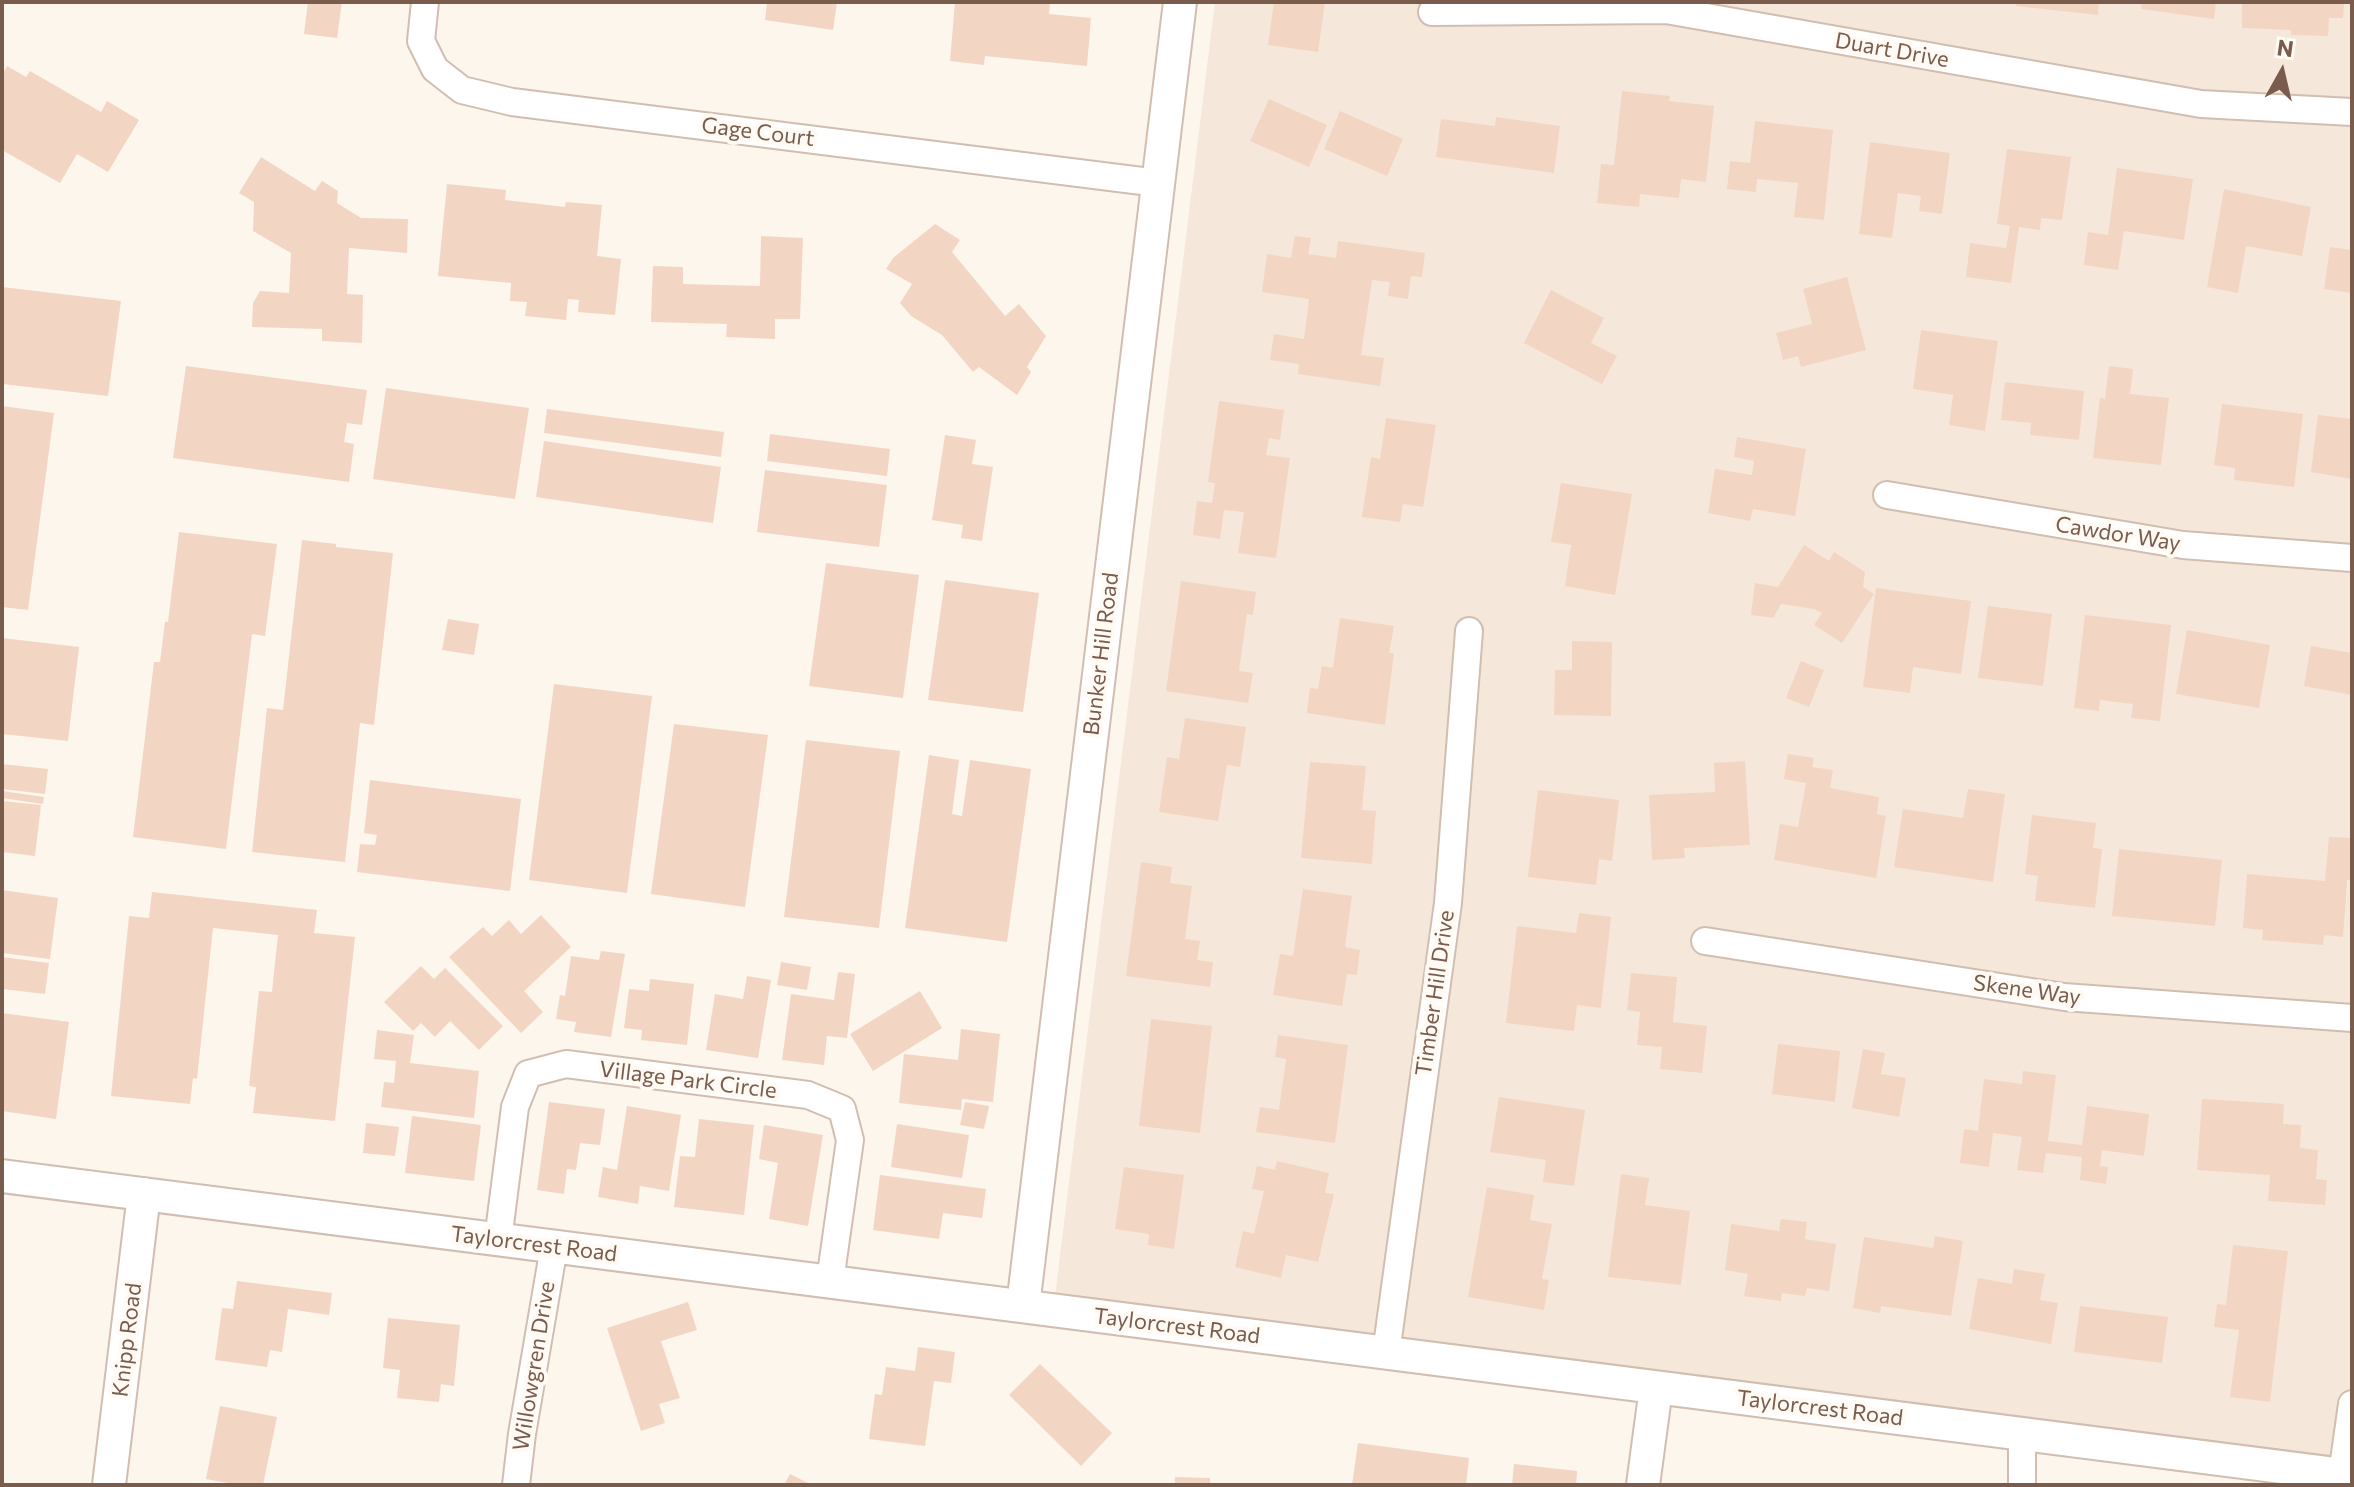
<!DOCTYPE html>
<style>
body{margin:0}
#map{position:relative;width:2354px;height:1487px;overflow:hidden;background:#fdf6ec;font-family:Commissioner,sans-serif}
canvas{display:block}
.frame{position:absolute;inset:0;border:4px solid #7a5c4d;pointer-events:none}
.north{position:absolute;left:2242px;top:32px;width:80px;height:80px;-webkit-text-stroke:6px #fffaf3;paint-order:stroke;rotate:8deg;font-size:22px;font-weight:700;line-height:32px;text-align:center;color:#7a5c4d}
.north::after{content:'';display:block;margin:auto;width:28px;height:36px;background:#7a5c4d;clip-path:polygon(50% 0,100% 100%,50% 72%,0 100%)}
</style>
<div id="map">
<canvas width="2354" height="1487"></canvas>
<div class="frame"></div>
<div class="north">N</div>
</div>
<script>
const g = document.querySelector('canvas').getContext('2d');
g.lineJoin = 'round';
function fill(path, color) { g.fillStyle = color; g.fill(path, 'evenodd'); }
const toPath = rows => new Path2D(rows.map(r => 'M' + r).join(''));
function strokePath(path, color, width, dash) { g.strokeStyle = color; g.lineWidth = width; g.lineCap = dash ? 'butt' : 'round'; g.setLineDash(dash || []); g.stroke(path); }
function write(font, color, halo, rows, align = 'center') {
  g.font = font + ' Commissioner,sans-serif'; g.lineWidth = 8; g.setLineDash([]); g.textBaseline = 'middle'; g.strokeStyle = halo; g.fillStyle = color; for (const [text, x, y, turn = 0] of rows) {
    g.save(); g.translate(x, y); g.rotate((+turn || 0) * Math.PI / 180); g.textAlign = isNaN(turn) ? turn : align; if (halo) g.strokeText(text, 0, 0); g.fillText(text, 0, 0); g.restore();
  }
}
fill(toPath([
 [1215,2,2352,2,2352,1461,1055,1296]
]), '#f5e8da');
fill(toPath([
 [308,2,342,2,337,38,304,34],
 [767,2,837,2,833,30,765,20],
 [955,2,1050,2,1049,14,1091,18,1087,66,985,56,984,65,950,61],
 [1274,2,1325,2,1318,52,1268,45],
 [2016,2,2099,2,2098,15,2016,6],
 [2142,2,2216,2,2214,19,2141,9],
 [2242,2,2344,2,2343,18,2329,18,2328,36,2291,35,2291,30,2242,28],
 [7,66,26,77,30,71,101,112,107,101,139,120,108,172,77,154,60,183,2,150,2,75],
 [1622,91,1670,96,1669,101,1714,106,1706,182,1681,179,1679,198,1640,194,1639,207,1597,203,1601,164,1614,165],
 [1269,99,1327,125,1309,167,1250,141],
 [1340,111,1403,139,1387,176,1324,149],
 [1496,117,1560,126,1554,173,1436,157,1441,119,1495,126],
 [1755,121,1833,130,1824,220,1794,217,1798,183,1757,179,1756,192,1727,189,1730,161,1750,163],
 [1870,142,1950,153,1942,214,1919,211,1921,196,1898,193,1892,238,1859,234],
 [2007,149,2071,157,2062,220,2041,218,2040,230,2019,227,2011,283,1966,277,1970,243,2006,248,2010,226,1997,224],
 [261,157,315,191,322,181,338,191,337,203,361,218,408,219,407,253,349,248,347,294,363,295,362,343,322,341,322,329,252,327,253,303,260,291,289,293,291,253,253,231,254,202,239,193],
 [2117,168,2193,179,2184,240,2124,231,2118,270,2084,265,2088,232,2108,235],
 [447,184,506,190,505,200,565,207,566,202,602,205,597,256,621,259,615,315,578,312,579,300,568,299,566,320,525,316,527,302,510,301,511,283,438,276],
 [2224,189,2311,207,2302,256,2246,246,2238,293,2207,287],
 [935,224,960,240,952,252,1005,316,1019,304,1046,336,1027,367,1031,372,1017,395,979,367,973,372,942,335,911,316,900,303,912,284,886,269,893,258],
 [761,236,803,238,800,319,775,319,775,339,726,337,727,324,651,322,653,266,683,267,683,284,760,286],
 [1295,236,1311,238,1308,254,1336,258,1338,241,1425,253,1422,277,1411,276,1408,299,1388,296,1390,282,1372,280,1361,355,1384,358,1380,386,1298,374,1299,364,1270,360,1274,334,1304,339,1309,299,1262,292,1267,254,1291,258],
 [2330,247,2352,250,2352,293,2324,289],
 [1847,277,1866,350,1801,367,1798,356,1783,360,1776,333,1812,324,1803,289],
 [2,287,121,301,108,396,2,384],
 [1551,290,1604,318,1591,343,1617,356,1602,384,1524,343],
 [1921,330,1998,341,1985,431,1949,425,1953,395,1913,389],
 [186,366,367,390,362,425,347,423,344,442,354,444,349,482,173,458],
 [2109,366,2133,369,2130,394,2169,398,2161,465,2093,458,2100,398,2105,399],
 [2005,382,2084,391,2079,440,2030,435,2031,423,2001,420],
 [386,388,529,408,515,499,373,479],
 [1219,401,1284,410,1280,440,1269,438,1266,455,1290,458,1276,558,1238,553,1244,512,1224,510,1220,539,1193,535,1197,501,1212,503,1215,483,1208,482],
 [2222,404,2303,414,2294,487,2234,480,2235,468,2214,465],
 [2,406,54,413,28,610,2,607],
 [547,409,724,432,721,457,544,433],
 [2318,415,2352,419,2352,479,2311,472],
 [1386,418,1436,425,1423,507,1403,504,1400,522,1362,517,1371,457,1380,459],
 [770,434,890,449,887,476,767,461],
 [945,435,976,440,972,464,993,467,982,541,961,538,963,525,932,520],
 [1737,437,1806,449,1795,516,1753,509,1750,521,1708,513,1715,469,1752,475,1754,461,1734,457],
 [544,441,721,467,713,523,536,497],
 [765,470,887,485,879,547,757,532],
 [1561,483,1632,494,1615,595,1565,586,1571,545,1551,542],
 [179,532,277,544,265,636,252,634,226,849,133,837,154,662,160,662,165,622,168,622],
 [302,540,336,544,336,547,393,553,374,725,360,723,345,862,252,852,267,708,283,710],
 [1804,545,1829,561,1834,552,1865,572,1863,587,1874,594,1842,643,1814,625,1822,613,1814,609,1781,604,1773,618,1751,615,1755,583,1778,587],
 [826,563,919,575,903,698,809,686],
 [945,580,1039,593,1023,712,928,700],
 [1181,581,1256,592,1253,615,1247,614,1239,671,1253,673,1248,703,1166,691],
 [1876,588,1971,601,1961,674,1913,667,1910,693,1863,687],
 [1988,606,2052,614,2043,686,1978,678],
 [2085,615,2171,625,2160,721,2131,718,2133,704,2100,700,2099,711,2074,708],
 [1340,618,1394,626,1389,653,1394,653,1385,725,1307,713,1310,688,1318,689,1322,666,1333,668],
 [448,619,479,624,474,655,442,650],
 [2187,630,2270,645,2259,708,2176,694],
 [2,638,79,647,68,741,2,734],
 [1572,641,1612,642,1611,716,1554,715,1555,670,1572,670],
 [2311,646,2352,653,2352,695,2304,686],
 [1801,661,1824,670,1809,707,1786,698],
 [554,684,652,696,627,893,529,880],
 [1185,718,1246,727,1240,767,1227,765,1218,821,1159,812,1167,757,1179,759],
 [674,724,768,735,745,907,651,894],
 [806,740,900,751,879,928,784,917],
 [1788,754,1814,758,1812,767,1833,770,1830,788,1879,797,1877,814,1886,816,1876,878,1774,860,1780,824,1798,827,1806,783,1784,779],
 [929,755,959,760,952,814,962,816,970,760,1031,769,1007,942,905,928],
 [1745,761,1750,845,1684,848,1685,858,1652,860,1649,795,1715,792,1714,763],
 [1310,762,1366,766,1362,810,1376,811,1372,864,1301,858],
 [2,764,48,769,45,794,2,789],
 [370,780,521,799,510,891,357,872,360,844,375,845,377,835,364,833],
 [1968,789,2005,794,1993,882,1894,867,1903,809,1963,818],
 [1538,790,1619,800,1612,861,1599,859,1596,885,1528,877],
 [2,791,44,797,43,804,2,798],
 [2,801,41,805,35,856,2,852],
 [2032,815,2096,823,2093,848,2102,849,2095,908,2035,901,2038,876,2025,874],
 [2329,837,2352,838,2352,880,2347,880,2343,937,2324,935,2323,945,2262,940,2263,930,2243,928,2247,874,2325,881],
 [2119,849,2222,860,2215,926,2112,916],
 [1141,862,1172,867,1170,883,1192,886,1185,939,1200,941,1197,960,1213,962,1210,987,1126,976],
 [1303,889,1352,896,1345,947,1360,950,1357,975,1347,974,1342,1006,1273,995,1280,954,1293,956],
 [2,890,58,898,50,959,2,953],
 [152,892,317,910,314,933,355,937,335,1121,253,1113,256,1087,249,1086,259,991,272,992,278,935,213,928,197,1079,193,1078,190,1104,111,1096,129,916,149,918],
 [1579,913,1611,917,1601,1008,1577,1005,1574,1031,1506,1023,1517,926,1576,933],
 [541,915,571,947,524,991,543,1012,521,1033,449,957,483,927,492,936,509,920,521,934],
 [601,951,625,954,611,1037,574,1032,576,1022,556,1019,560,995,565,996,571,956,599,960],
 [2,957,49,963,45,994,2,989],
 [781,962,811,967,807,990,777,985],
 [421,966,434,979,445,968,503,1026,479,1050,450,1021,435,1037,421,1023,413,1031,384,1002],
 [838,972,855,974,847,1038,827,1036,824,1065,782,1060,791,994,834,1000],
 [1631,973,1677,977,1673,1022,1707,1026,1702,1073,1660,1069,1662,1047,1637,1045,1640,1012,1627,1010],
 [747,976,771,980,758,1058,706,1050,715,994,743,999],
 [650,979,694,984,687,1045,641,1040,642,1030,624,1028,629,989,649,991],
 [920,991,942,1028,873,1071,850,1034],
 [2,1013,69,1022,56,1119,2,1111],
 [1151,1019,1212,1026,1200,1133,1139,1126],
 [961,1029,1000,1034,993,1102,962,1099,961,1110,899,1103,904,1054,958,1060],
 [377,1030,414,1035,410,1063,479,1071,474,1118,381,1107,384,1082,394,1083,396,1061,374,1059],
 [1278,1035,1348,1045,1335,1143,1256,1132,1260,1107,1279,1110,1286,1059,1275,1057],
 [1778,1044,1840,1051,1835,1102,1772,1094],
 [1863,1049,1885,1053,1881,1074,1906,1078,1899,1117,1852,1108],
 [2023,1071,2056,1075,2048,1141,2082,1145,2087,1106,2149,1114,2144,1156,2102,1150,2100,1166,2108,1167,2106,1184,2080,1180,2082,1157,2046,1153,2043,1173,2017,1170,2022,1137,1993,1133,1989,1167,1960,1163,1964,1129,1978,1131,1984,1079,2022,1084],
 [1499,1097,1585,1110,1574,1186,1543,1182,1546,1160,1490,1152],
 [2202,1099,2284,1104,2283,1124,2301,1125,2300,1148,2318,1150,2316,1179,2327,1180,2325,1205,2268,1201,2270,1175,2197,1170],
 [549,1102,605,1109,600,1145,580,1143,576,1170,567,1169,564,1194,537,1190],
 [965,1102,989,1106,984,1129,960,1125],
 [627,1106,681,1115,669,1191,640,1186,638,1204,598,1197,603,1167,617,1170],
 [412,1116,481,1125,474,1181,405,1173],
 [699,1119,754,1125,744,1215,674,1207,680,1156,695,1157],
 [366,1123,399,1127,395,1156,363,1153],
 [897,1124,969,1135,962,1178,891,1167],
 [764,1125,823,1135,808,1226,769,1219,778,1163,759,1159],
 [1277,1161,1329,1173,1325,1193,1334,1194,1318,1262,1286,1255,1281,1278,1235,1267,1243,1231,1254,1234,1264,1191,1252,1189,1257,1166,1275,1170],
 [1124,1167,1184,1175,1174,1249,1148,1245,1149,1234,1115,1229],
 [1621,1174,1649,1178,1645,1205,1690,1211,1681,1285,1608,1277],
 [880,1175,986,1189,982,1218,943,1213,939,1239,873,1230],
 [1487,1187,1534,1195,1530,1220,1552,1224,1542,1279,1549,1280,1544,1310,1468,1297],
 [1781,1219,1807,1222,1805,1239,1836,1244,1829,1291,1807,1288,1805,1296,1782,1293,1781,1301,1744,1296,1748,1274,1725,1270,1731,1224,1779,1231],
 [1935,1236,1963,1241,1951,1316,1881,1306,1880,1313,1853,1308,1864,1237,1933,1248],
 [2233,1245,2288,1251,2270,1402,2230,1397,2239,1330,2214,1327,2217,1304,2226,1305],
 [2014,1269,2045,1274,2040,1300,2058,1303,2051,1344,1969,1329,1978,1278,2012,1284],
 [237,1281,332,1293,329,1315,288,1309,282,1352,270,1350,267,1367,215,1360,222,1308,233,1309],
 [688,1302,697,1330,661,1341,680,1398,659,1404,665,1423,641,1431,607,1328],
 [2080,1306,2168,1317,2162,1363,2074,1352],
 [388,1318,460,1325,454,1386,441,1384,439,1402,397,1398,400,1370,383,1368],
 [918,1347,955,1352,951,1383,934,1381,925,1446,869,1439,875,1394,882,1395,886,1367,915,1371],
 [1040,1364,1112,1433,1081,1466,1009,1395],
 [220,1406,277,1417,263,1485,239,1485,206,1479],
 [1358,1443,1469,1458,1466,1485,1352,1485],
 [1514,1464,1577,1471,1576,1485,1512,1485],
 [790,1474,812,1485,784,1485],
 [1175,1477,1210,1478,1210,1485,1175,1485]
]), '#f3d5c3');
const minor = toPath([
 [425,2,421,41,435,69,462,90,512,102,1158,183],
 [1432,12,1666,10,2201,104,2352,112],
 [1887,495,2183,545,2352,558],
 [1705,941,2064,997,2352,1018],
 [498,1240,515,1107,528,1074,566,1064,808,1095,842,1109,850,1140,830,1281],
 [1386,1353,1448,903,1469,631],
 [2022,1434,2022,1485],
 [2342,1475,2352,1404],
 [516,1485,522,1434,554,1247]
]);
const tertiary = toPath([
 [2,1176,2352,1476],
 [1023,1306,1180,2],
 [109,1485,144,1194],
 [1643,1485,1656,1388]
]);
strokePath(minor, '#d1beb0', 30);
strokePath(tertiary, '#d1beb0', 36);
strokePath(minor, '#fff', 26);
strokePath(tertiary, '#fff', 32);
write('22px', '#7a5c4d', '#fffaf3', [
 ["Duart Drive",1892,50,10],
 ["Gage Court",758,132,7],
 ["Cawdor Way",2118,534,9],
 ["Bunker Hill Road",1101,654,-83],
 ["Skene Way",2027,990,8],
 ["Timber Hill Drive",1435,993,-82],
 ["Village Park Circle",688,1080,7],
 ["Taylorcrest Road",534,1244,7],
 ["Taylorcrest Road",1177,1326,7],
 ["Knipp Road",127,1340,-83],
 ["Willowgren Drive",534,1366,-81],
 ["Taylorcrest Road",1820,1408,7]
]);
</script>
